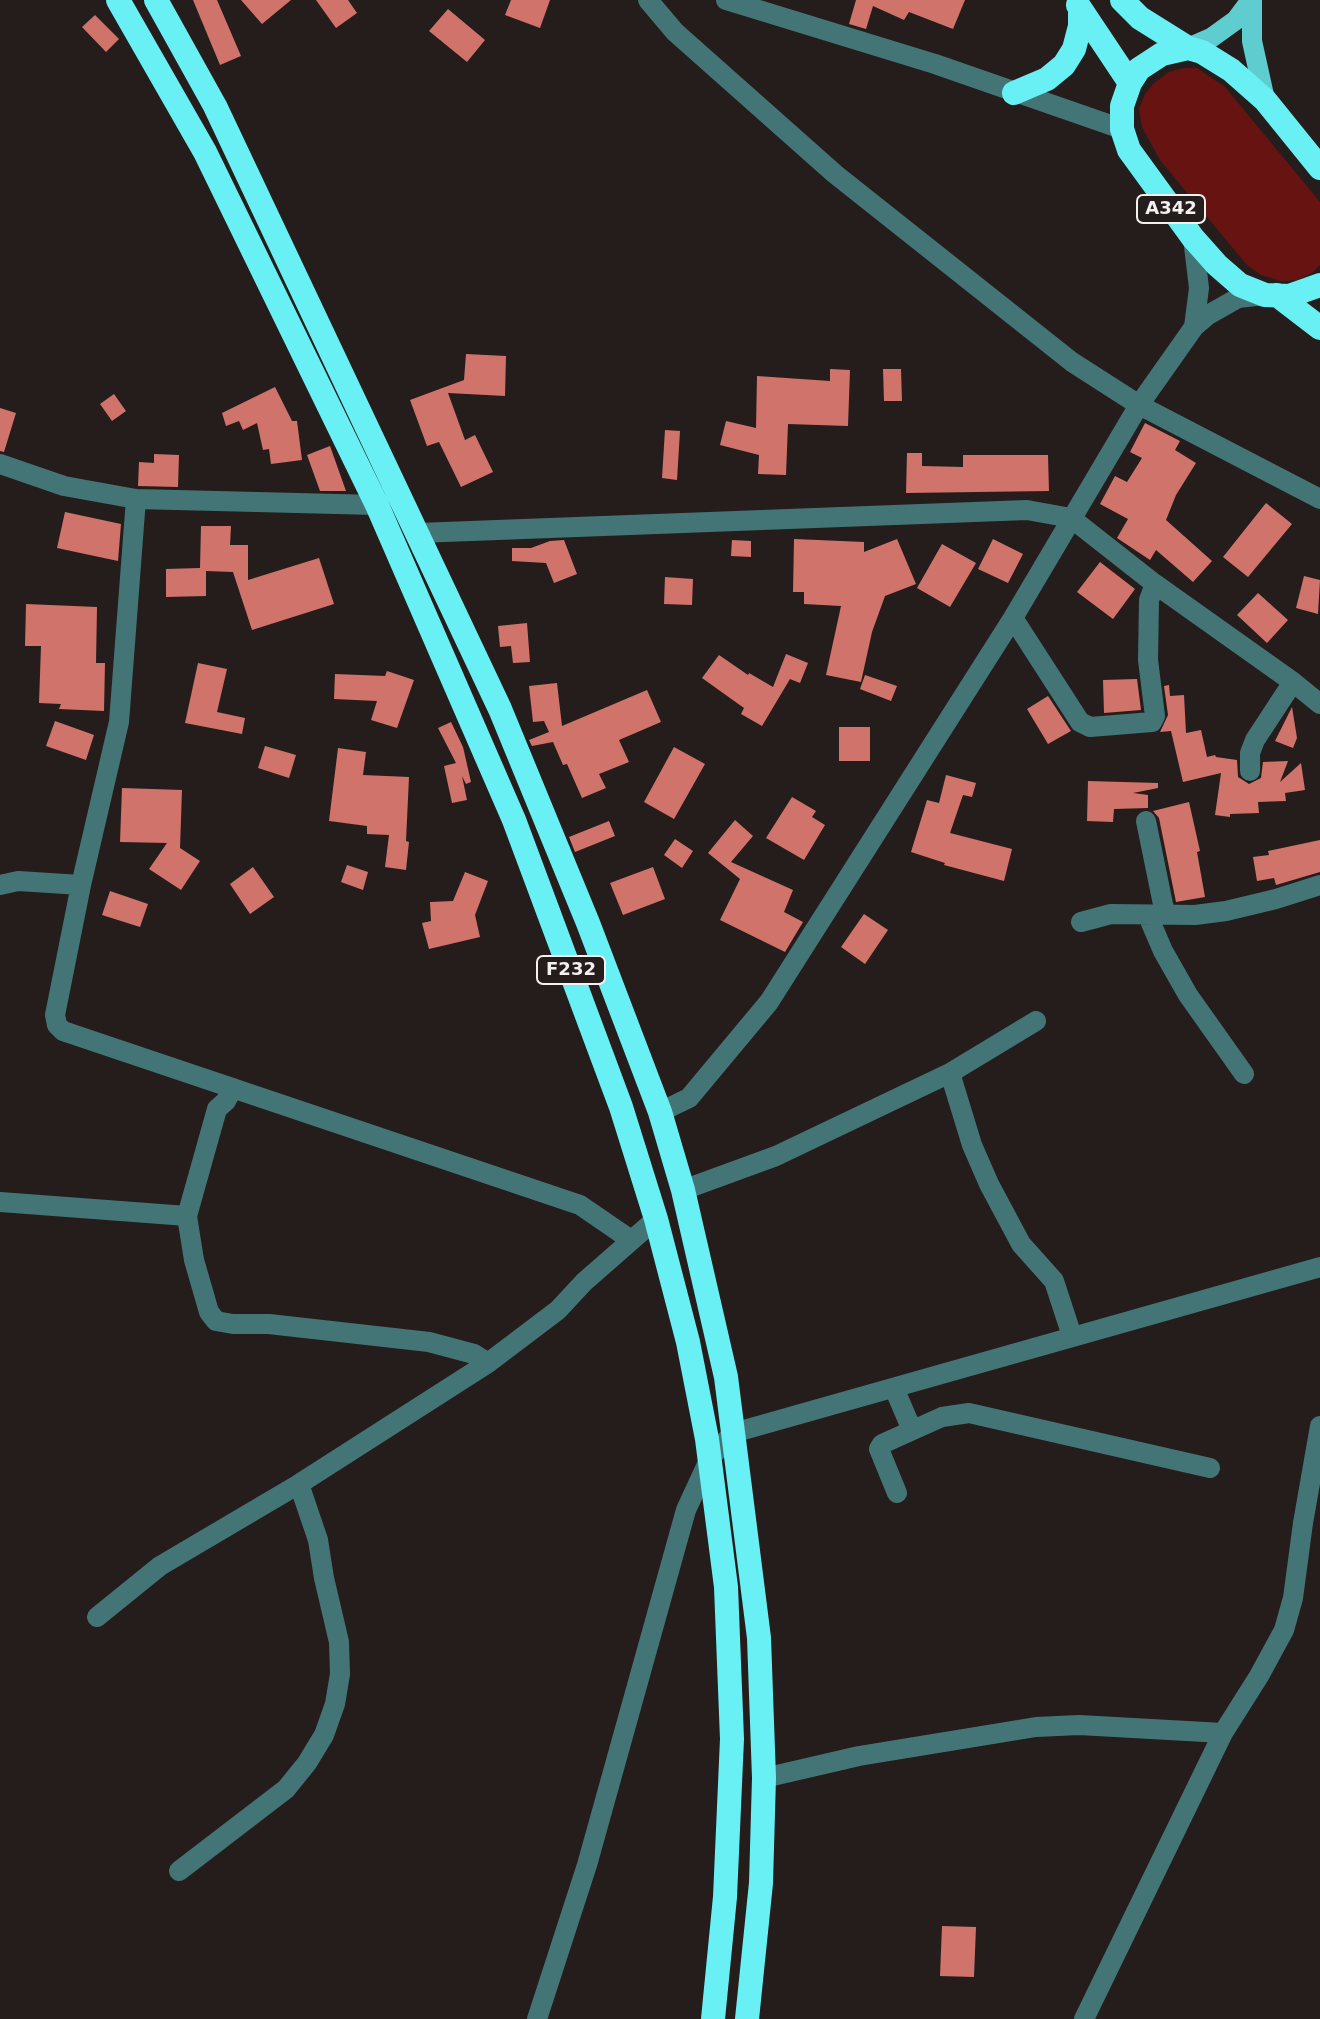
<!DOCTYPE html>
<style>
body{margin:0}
canvas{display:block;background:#241d1c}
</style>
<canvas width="1320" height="2019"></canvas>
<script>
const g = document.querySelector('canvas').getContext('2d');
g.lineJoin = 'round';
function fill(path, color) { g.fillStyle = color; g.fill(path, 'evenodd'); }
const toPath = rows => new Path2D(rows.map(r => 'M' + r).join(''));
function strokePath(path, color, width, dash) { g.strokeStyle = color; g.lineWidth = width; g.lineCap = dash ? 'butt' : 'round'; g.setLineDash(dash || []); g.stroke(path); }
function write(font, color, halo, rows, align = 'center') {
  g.font = font + ' "DejaVu Sans",sans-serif'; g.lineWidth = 8; g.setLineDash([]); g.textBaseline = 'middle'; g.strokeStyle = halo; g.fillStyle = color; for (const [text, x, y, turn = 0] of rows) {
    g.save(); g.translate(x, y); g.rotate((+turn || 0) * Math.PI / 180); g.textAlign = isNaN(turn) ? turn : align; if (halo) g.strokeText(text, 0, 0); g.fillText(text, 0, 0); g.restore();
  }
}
fill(toPath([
 [1184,68,1197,68,1225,87,1320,202,1320,265,1312,273,1297,280,1281,281,1261,275,1246,264,1160,160,1142,127,1139,109,1145,94,1153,84,1169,72]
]), '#661312');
fill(toPath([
 [193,0,217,0,241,56,220,65],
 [241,0,291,0,262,24],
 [316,0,348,0,357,13,336,28],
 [511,0,550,0,540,28,505,15],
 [856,0,965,0,953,29,909,12,904,20,873,6,866,29,849,24],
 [448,9,485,40,467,62,429,31],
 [95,15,119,39,106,52,82,27],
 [466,354,506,356,505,396,448,393,465,440,475,435,493,472,461,487,439,442,427,446,410,400,464,380],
 [830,369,850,370,848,426,788,424,786,475,758,474,759,455,720,445,726,421,756,428,757,376,830,381],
 [883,369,901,369,902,401,884,401],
 [275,387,292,421,297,421,302,460,271,464,269,449,263,450,257,423,243,430,239,421,226,426,222,413],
 [114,394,126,411,112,421,100,404],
 [0,408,16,413,4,452,0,451],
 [1145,423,1180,441,1175,450,1196,463,1176,495,1166,520,1212,561,1193,582,1156,550,1150,560,1117,538,1128,519,1100,504,1115,476,1127,482,1142,458,1130,452],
 [665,430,680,431,677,480,662,478],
 [330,446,346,491,320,491,307,455],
 [907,453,922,453,922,466,963,467,963,455,1048,455,1049,491,906,493],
 [154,454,179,455,178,487,138,486,139,462,154,463],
 [1266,503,1292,524,1248,577,1223,557],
 [65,512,121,524,118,561,57,548],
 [201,526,231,526,230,545,248,545,248,580,319,558,334,604,252,630,233,572,206,571,206,596,166,597,166,569,200,568],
 [794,539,864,542,864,552,897,539,916,584,885,596,872,632,861,682,826,675,841,606,804,604,804,592,793,592],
 [993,539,1023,554,1008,583,978,569],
 [564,540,577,574,554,583,546,563,512,561,512,548,531,548,550,541],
 [732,540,751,541,751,557,731,556],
 [942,544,976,563,950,607,917,588],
 [1100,562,1135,589,1113,619,1077,592],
 [1304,576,1320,580,1318,614,1296,608],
 [665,577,693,579,692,605,664,604],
 [1258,593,1288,620,1267,643,1237,615],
 [26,604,97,607,96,663,105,663,104,711,59,709,61,704,39,703,41,646,25,646],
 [527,623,530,662,513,663,511,646,500,647,498,626],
 [786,654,808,663,800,683,790,679,762,726,741,714,744,708,702,678,719,655,748,675,749,673,773,687],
 [198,663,227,669,217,712,245,718,242,734,185,723],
 [387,671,414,680,397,728,371,720,377,701,334,699,335,674,385,676],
 [865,675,897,686,891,701,860,689],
 [1137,679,1141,710,1104,713,1103,680],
 [557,683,562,726,647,690,661,722,619,740,629,762,599,774,606,788,582,798,567,764,563,765,553,742,532,746,529,740,549,732,544,721,533,722,529,686],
 [1169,685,1170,696,1184,695,1186,733,1201,730,1207,757,1215,755,1216,757,1237,760,1238,777,1249,784,1261,778,1263,762,1288,761,1280,782,1301,763,1305,790,1285,793,1286,801,1258,802,1259,813,1230,814,1230,817,1215,815,1221,773,1183,782,1171,731,1160,732,1168,715,1164,686],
 [1048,696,1071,731,1048,744,1027,709],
 [1292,707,1297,738,1293,748,1275,741],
 [55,721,94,735,86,760,46,746],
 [451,722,463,747,471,782,466,784,462,776,467,800,452,803,444,766,456,763,438,728],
 [839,727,870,727,870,761,839,761],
 [265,746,296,755,289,778,258,768],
 [674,747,705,764,674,819,644,802],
 [338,748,366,752,363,775,409,777,406,841,409,842,406,870,385,867,389,835,367,834,367,826,329,821],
 [946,775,976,783,972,797,963,795,950,833,1012,849,1004,881,944,865,945,863,911,852,927,800,939,803],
 [1088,781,1158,783,1158,788,1133,793,1148,795,1148,808,1114,809,1113,822,1087,821],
 [122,788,182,790,180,848,200,861,181,890,149,869,167,843,120,842],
 [792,797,816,811,812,817,825,825,804,860,766,838],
 [1189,802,1200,851,1197,852,1205,897,1176,902,1159,818,1153,811],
 [735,820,753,836,731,862,793,890,784,912,803,922,785,952,720,920,740,879,708,853],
 [609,821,615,836,575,852,569,837],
 [675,839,693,851,682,868,664,855],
 [1320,840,1320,872,1276,885,1274,878,1257,881,1253,857,1269,855,1268,851],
 [347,865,368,872,363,890,341,882],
 [253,867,274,897,250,914,230,884],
 [653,867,665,899,623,915,610,883],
 [465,872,488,881,475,915,480,937,429,949,422,923,431,921,430,902,453,901],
 [110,891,148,904,140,927,102,915],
 [864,914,888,930,865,964,841,947],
 [942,1926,976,1927,974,1977,940,1976]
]), '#d0736a');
strokePath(toPath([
 [648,0,675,32,835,174,1072,362,1139,405,1320,499],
 [726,0,935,64,1122,129],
 [1193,238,1199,288,1194,327],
 [0,464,64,486,136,499,377,505],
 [136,499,119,722,81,885,55,1015,57,1025,63,1031,580,1205,631,1240],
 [418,533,1027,510,1071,518,1155,584,1293,682,1320,704],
 [1013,618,1080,722,1090,727,1152,722,1155,716,1148,660,1149,600,1155,584],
 [1250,771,1250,753,1255,740,1293,682],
 [1146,821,1165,914],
 [0,885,18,881,81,885],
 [1148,916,1163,951,1188,995,1244,1074],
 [1081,922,1111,914,1195,915,1226,911,1276,899,1320,885],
 [950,1073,972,1145,989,1184,1021,1244,1054,1281,1072,1336],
 [233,1088,226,1101,217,1109,187,1216,194,1260,209,1312,216,1321,233,1324,269,1324,429,1342,474,1354,488,1363],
 [660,1112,689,1098,769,1002,1013,618,1139,405,1194,327,1208,315,1238,298,1265,295],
 [683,1190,776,1156,950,1073,1036,1021],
 [0,1202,187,1216],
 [894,1388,912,1430],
 [897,1493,879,1449,882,1444,942,1417,969,1413,1210,1468],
 [97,1617,160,1566,299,1484,488,1363,558,1310,584,1282,656,1219],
 [764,1778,859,1756,1036,1727,1079,1725,1223,1733],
 [179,1871,286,1789,307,1763,324,1735,335,1704,340,1674,339,1642,324,1578,318,1540,299,1484],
 [537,2019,587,1865,686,1510,710,1458,733,1433,1320,1267],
 [1084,2019,1223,1733,1259,1676,1284,1630,1293,1598,1303,1523,1320,1426]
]), '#447576', 20);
strokePath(toPath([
 [1252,0,1252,41,1265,100],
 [1188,48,1211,38,1236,20,1251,0]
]), '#5fcdd0', 20);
strokePath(toPath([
 [118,0,205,152,377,505,514,820,621,1107,656,1219,688,1342,707,1439,726,1587,732,1739,725,1897,713,2019],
 [156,0,215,106,500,709,588,923,660,1112,683,1190,726,1377,759,1638,764,1778,761,1883,747,2019],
 [1122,0,1140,18,1188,48],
 [1078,5,1130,83],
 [1014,93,1047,79,1064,65,1074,49,1080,26,1080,9],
 [1320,168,1265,100,1231,70,1202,52,1188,48,1162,54,1139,69,1130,83,1122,106,1122,129,1129,150,1193,238,1217,265,1240,285,1265,295,1289,296,1320,285],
 [1277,295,1320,328]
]), '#68f0f4', 24);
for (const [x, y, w] of [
 [1171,209,68],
 [571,970,68]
]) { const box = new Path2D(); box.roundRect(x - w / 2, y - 14, w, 28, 6); g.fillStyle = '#241d1c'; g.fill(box); strokePath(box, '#f5f0f0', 2); }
write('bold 18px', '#f5f0f0', null, [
 ["A342",1171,209],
 ["F232",571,970]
]);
</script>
